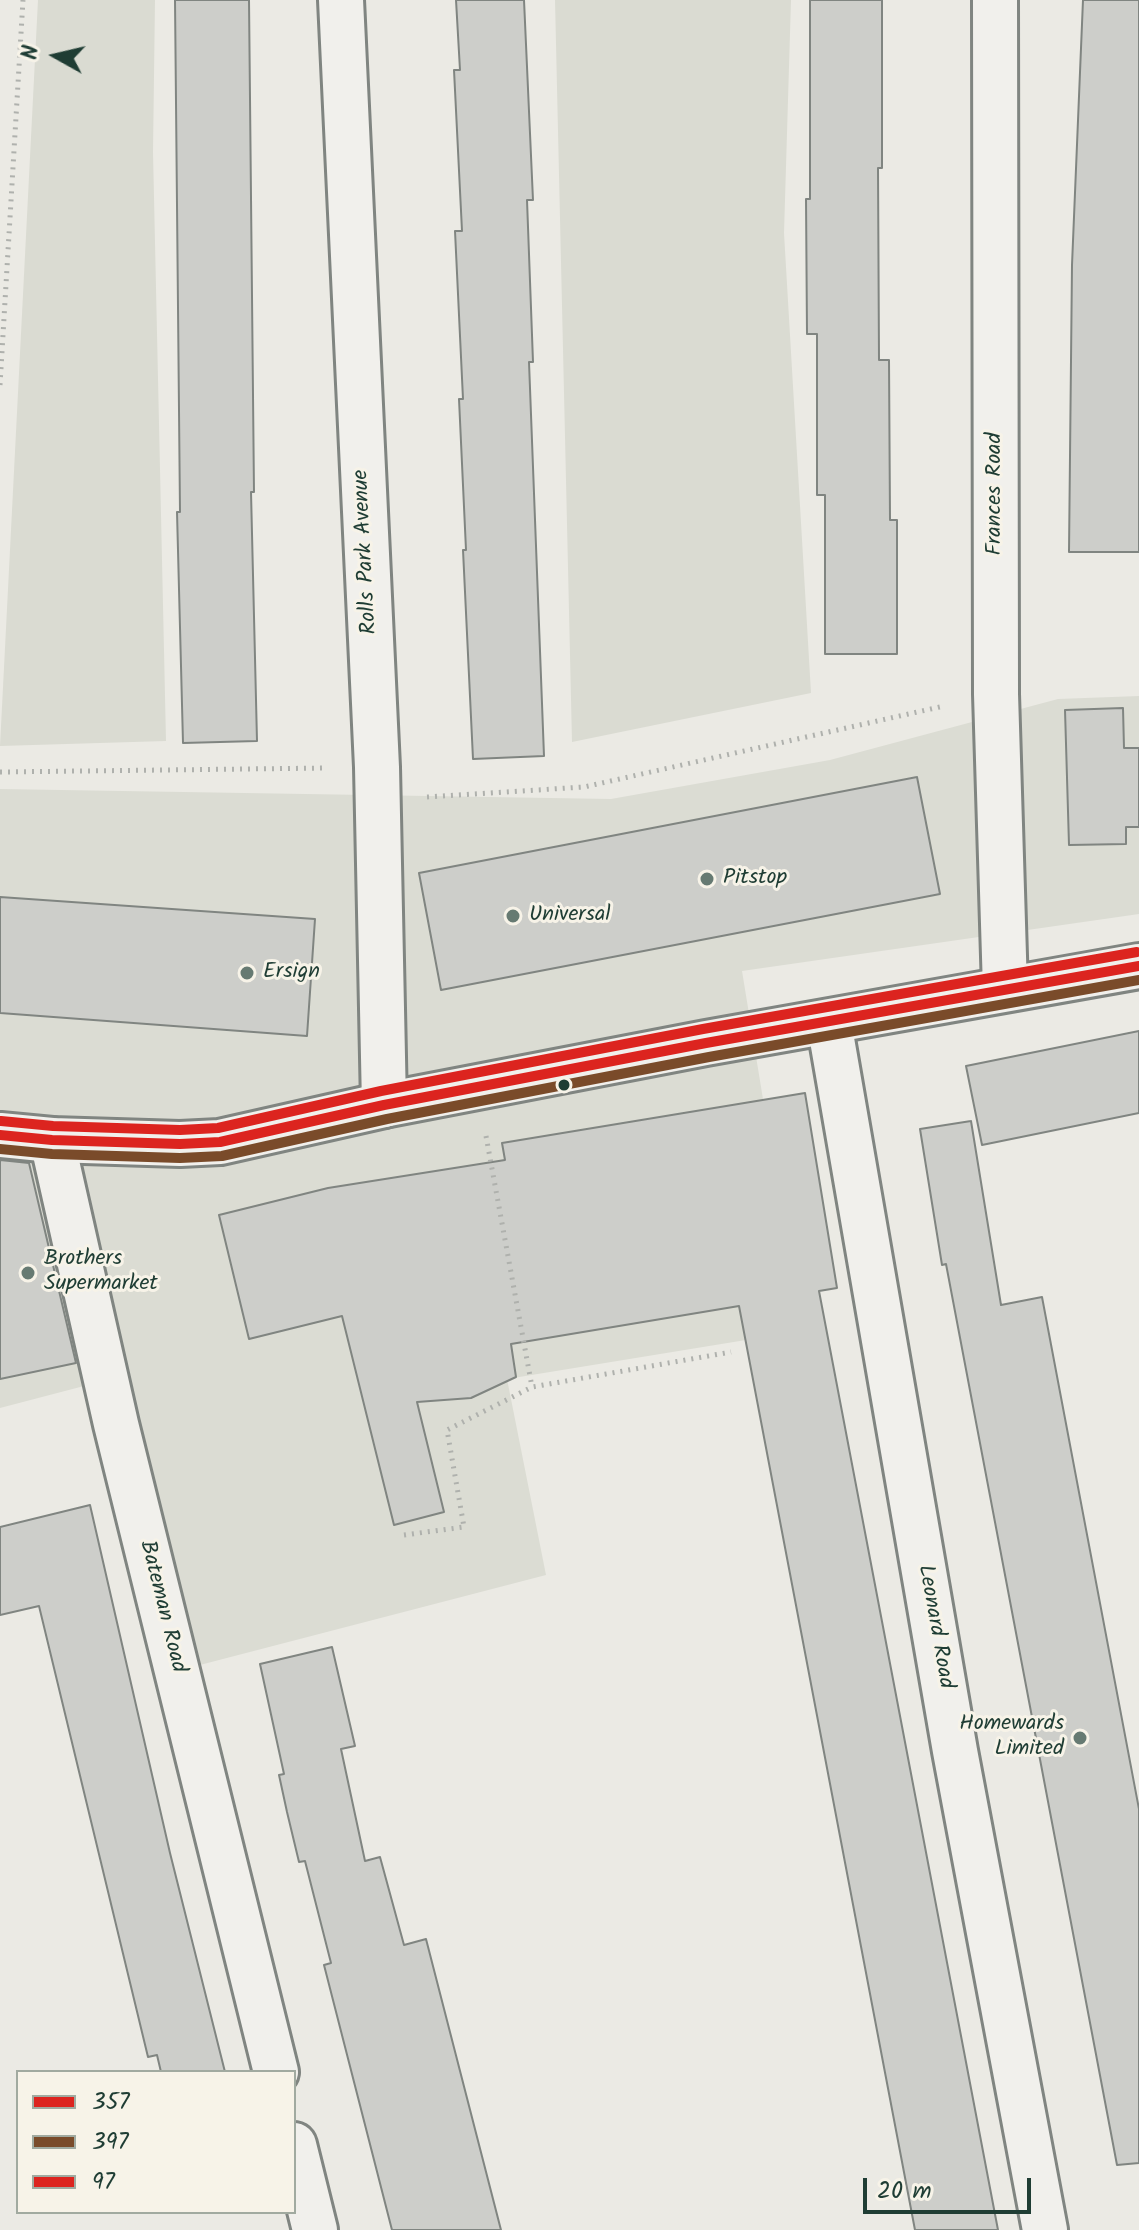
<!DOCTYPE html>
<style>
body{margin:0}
#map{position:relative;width:1139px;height:2230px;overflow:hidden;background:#ebeae4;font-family:Kalam,sans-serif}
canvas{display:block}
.legend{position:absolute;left:16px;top:2070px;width:280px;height:144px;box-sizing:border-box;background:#f7f3e8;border:2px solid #a1aaa0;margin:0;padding:10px 14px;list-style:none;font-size:24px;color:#1f3d34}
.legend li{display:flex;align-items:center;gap:16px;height:40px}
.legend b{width:40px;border:2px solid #a1aaa0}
.north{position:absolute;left:16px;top:16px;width:80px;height:80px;-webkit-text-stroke:6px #f7f3e8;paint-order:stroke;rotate:278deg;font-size:22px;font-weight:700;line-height:32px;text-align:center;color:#1f3d34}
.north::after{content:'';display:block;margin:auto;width:28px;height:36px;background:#1f3d34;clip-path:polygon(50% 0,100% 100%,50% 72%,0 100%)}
.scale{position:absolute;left:863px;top:2178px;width:168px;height:36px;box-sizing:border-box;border:4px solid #1f3d34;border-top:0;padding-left:10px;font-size:24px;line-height:28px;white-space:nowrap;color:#1f3d34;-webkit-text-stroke:6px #f7f3e8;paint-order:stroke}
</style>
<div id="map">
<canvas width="1139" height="2230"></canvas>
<ul class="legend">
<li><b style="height:10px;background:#dc241f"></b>357</li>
<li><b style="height:10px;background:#7a4b2a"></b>397</li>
<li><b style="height:10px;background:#dc241f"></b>97</li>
</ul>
<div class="north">N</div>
<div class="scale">20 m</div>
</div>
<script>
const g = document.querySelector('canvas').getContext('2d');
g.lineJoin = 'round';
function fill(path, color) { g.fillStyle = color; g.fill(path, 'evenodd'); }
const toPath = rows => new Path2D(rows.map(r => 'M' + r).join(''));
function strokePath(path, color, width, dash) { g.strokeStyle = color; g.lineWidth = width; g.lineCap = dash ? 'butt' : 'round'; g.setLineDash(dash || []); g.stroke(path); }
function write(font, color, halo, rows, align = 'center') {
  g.font = font + ' Kalam,sans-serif'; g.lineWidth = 6; g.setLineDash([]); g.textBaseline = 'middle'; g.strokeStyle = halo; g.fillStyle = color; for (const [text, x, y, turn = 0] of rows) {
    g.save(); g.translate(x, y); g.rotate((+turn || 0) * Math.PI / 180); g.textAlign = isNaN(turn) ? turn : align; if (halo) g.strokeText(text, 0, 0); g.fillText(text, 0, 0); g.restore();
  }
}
fill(toPath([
 [1139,696,1139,914,742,971,801,1331,507,1379,546,1575,196,1666,84,1386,0,1408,0,789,611,799,830,760,1058,699]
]), '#dbdcd3');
fill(toPath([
 [38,0,155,0,153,152,166,741,0,746],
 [555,0,791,0,784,233,811,693,572,742]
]), '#dadbd2');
const building = toPath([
 [175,0,249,0,254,492,251,492,257,741,183,743,177,512,180,512,175,0],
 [456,0,524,0,533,200,527,200,533,362,529,362,544,756,473,759,463,550,466,550,459,399,463,399,455,231,462,231,454,70,460,70,456,0],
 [810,0,882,0,882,168,878,168,879,360,889,360,890,520,897,520,897,654,825,654,825,495,817,495,817,334,807,334,806,199,810,199,810,0],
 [1083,0,1139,0,1139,552,1069,552,1072,265,1083,0],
 [1123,708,1124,748,1139,748,1139,827,1126,827,1126,844,1069,845,1065,710,1123,708],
 [917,777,940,894,441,990,419,873,917,777],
 [0,897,315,919,307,1036,0,1013,0,897],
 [1139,1031,1139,1113,982,1145,966,1066,1139,1031],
 [805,1093,837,1288,819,1291,998,2230,915,2230,739,1306,511,1344,516,1377,471,1398,417,1402,444,1512,394,1525,342,1316,249,1339,219,1215,328,1188,505,1160,502,1143,805,1093],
 [971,1121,1001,1305,1042,1297,1139,1809,1139,2163,1117,2165,946,1264,942,1265,920,1129,971,1121],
 [0,1160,29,1163,76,1363,0,1379,0,1160],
 [90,1505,170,1853,225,2072,161,2072,157,2055,148,2057,39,1606,0,1615,0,1527,90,1505],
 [332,1647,355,1746,341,1749,365,1861,380,1857,404,1945,426,1939,501,2230,392,2230,324,1965,331,1963,305,1861,299,1862,287,1812,279,1775,284,1774,260,1664,332,1647]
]);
fill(building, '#cdceca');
strokePath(building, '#808581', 2);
const minor = toPath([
 [341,0,377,767,384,1105],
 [995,0,996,694,1005,989],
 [829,1022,955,1751,1045,2230],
 [52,1140,116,1424,276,2072],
 [294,2145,315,2230]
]);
const primary = toPath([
 [0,1135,52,1140,180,1144,220,1142,384,1105,706,1043,1139,966]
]);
strokePath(minor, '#808581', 50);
strokePath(primary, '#808581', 50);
strokePath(toPath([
 [0,385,23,0],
 [0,772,327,768],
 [427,797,584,787,944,706],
 [486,1136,532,1387],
 [404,1535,464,1527,447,1430,532,1387,731,1352]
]), '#afb1ad', 5, [2, 6]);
strokePath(minor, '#f1f0ec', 44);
strokePath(primary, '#f1f0ec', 44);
strokePath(toPath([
 [0,1135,52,1140,180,1144,220,1142,384,1105,706,1043,1139,966]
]), '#dc241f', 10);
strokePath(toPath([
 [0,1149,52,1154,180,1158,222,1156,387,1119,709,1057,1139,980]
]), '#7a4b2a', 10);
strokePath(toPath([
 [1,1121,53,1126,180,1130,218,1128,381,1091,703,1029,1137,952]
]), '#dc241f', 10);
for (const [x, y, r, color] of [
 [707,879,8,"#667a72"],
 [513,916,8,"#667a72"],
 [247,973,8,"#667a72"],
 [564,1085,7,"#1f3d34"],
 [28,1273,8,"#667a72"],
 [1080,1738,8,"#667a72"]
]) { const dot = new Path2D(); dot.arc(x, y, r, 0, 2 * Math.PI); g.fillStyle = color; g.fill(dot); strokePath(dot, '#f7f3e8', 3); }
write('22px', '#1f3d34', '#f7f3e8', [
 ["Frances Road",996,494,-90],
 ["Rolls Park Avenue",367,552,-93],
 ["Bateman Road",161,1607,76],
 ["Leonard Road",934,1627,80]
]);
write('22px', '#1f3d34', '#f7f3e8', [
 ["Pitstop",723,879],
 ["Universal",529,916],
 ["Ersign",263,973],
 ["Brothers",44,1260],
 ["Supermarket",44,1285],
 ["Homewards",1064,1725,"right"],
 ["Limited",1064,1750,"right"]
], 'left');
</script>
